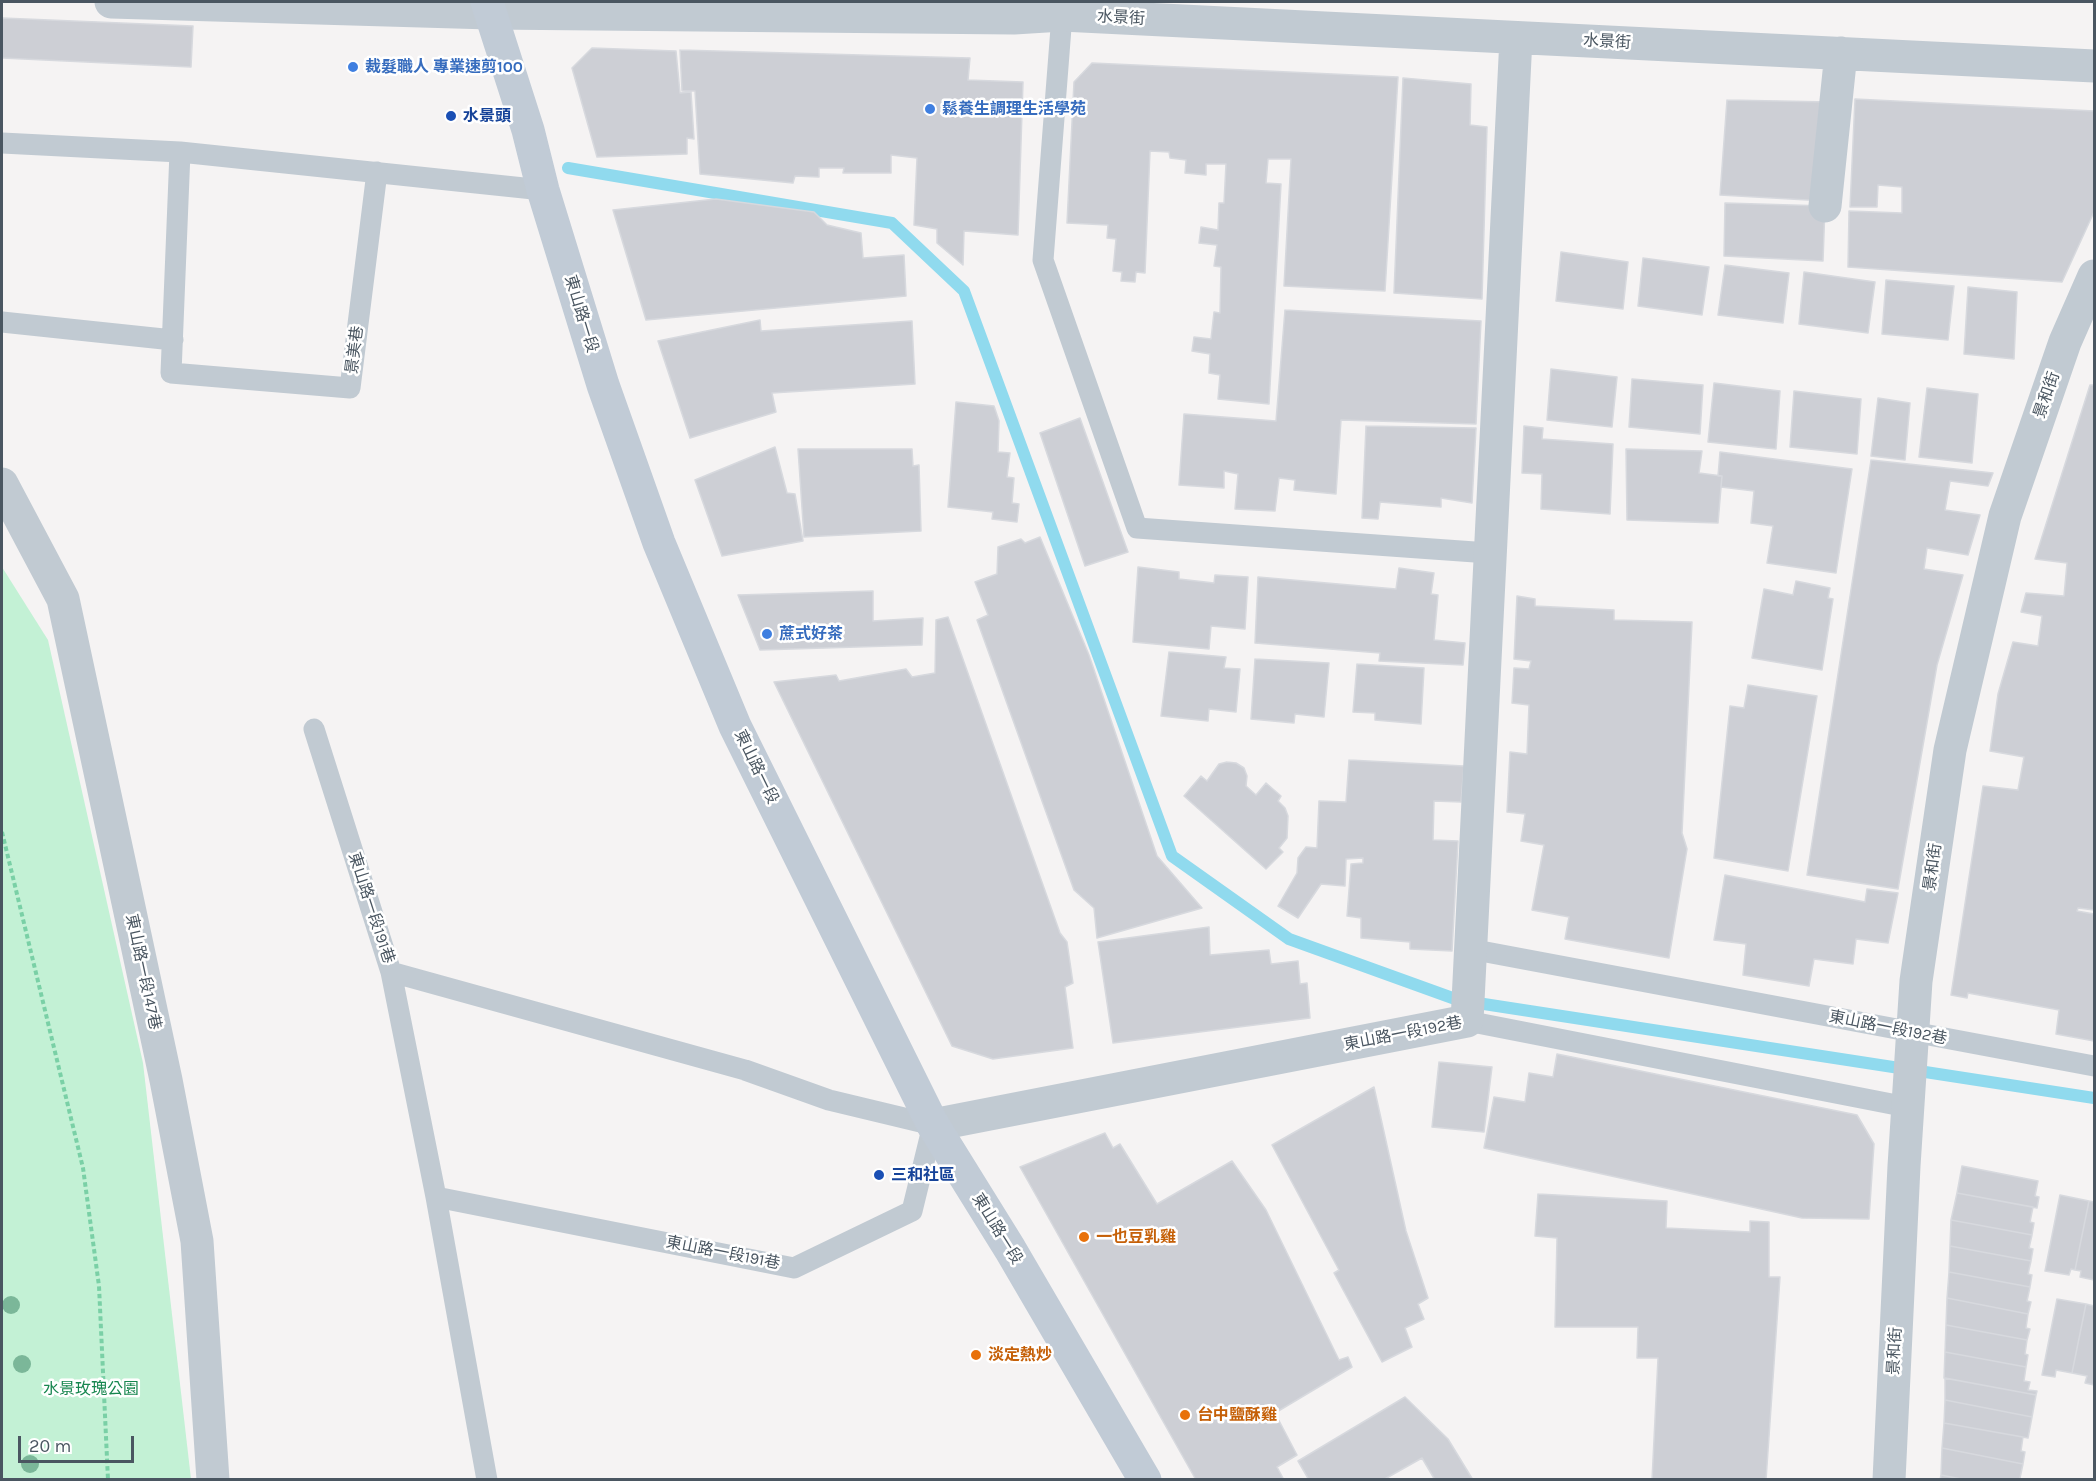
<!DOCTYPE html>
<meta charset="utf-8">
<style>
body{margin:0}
#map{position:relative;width:2096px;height:1481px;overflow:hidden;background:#f5f3f3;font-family:Karla,sans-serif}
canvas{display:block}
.frame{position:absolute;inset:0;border:3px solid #4a5661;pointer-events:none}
.scale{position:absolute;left:18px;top:1436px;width:116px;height:27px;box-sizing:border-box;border:3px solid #4a5661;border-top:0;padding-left:8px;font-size:18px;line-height:21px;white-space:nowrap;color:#4a5661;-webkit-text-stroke:4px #fff;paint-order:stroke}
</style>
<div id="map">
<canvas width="2096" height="1481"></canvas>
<div class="frame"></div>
<div class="scale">20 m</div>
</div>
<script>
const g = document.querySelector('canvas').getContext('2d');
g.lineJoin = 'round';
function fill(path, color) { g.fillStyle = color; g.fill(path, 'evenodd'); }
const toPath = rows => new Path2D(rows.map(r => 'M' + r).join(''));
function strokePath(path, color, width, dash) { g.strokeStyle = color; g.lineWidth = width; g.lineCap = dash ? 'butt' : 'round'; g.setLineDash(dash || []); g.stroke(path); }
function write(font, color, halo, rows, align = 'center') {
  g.font = font + ' Karla,"Noto Sans TC",sans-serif'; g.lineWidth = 5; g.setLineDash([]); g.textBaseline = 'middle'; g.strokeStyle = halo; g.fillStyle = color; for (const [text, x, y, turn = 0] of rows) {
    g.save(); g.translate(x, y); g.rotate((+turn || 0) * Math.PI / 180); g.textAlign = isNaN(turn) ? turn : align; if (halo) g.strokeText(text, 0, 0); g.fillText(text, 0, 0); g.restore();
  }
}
fill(toPath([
 [2,567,48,640,143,1063,191,1479,2,1479]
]), '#c3f1d5');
strokePath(toPath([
 [568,168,892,223,964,291,1172,856,1289,939,1458,1000,2094,1098]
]), '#90daee', 12);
const building = toPath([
 [2,18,193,26,191,67,2,58,2,18],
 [592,48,676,51,680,93,691,92,694,139,687,138,687,154,597,157,572,68,592,48],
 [680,50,970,58,968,80,1023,82,1018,235,964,231,963,265,937,243,937,229,914,225,917,158,891,155,891,173,843,173,844,168,819,168,819,177,795,176,793,183,700,174,695,91,682,91,680,50],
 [1092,63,1398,77,1385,291,1284,286,1291,159,1268,159,1266,183,1281,184,1269,404,1218,399,1220,375,1209,373,1210,354,1192,351,1194,337,1211,339,1214,312,1220,313,1221,267,1214,266,1217,245,1199,243,1201,227,1218,230,1219,203,1224,203,1226,164,1206,164,1206,175,1185,173,1186,160,1170,158,1169,152,1150,151,1145,273,1136,272,1135,282,1121,281,1122,272,1113,271,1116,239,1107,238,1108,225,1067,223,1074,82,1092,63],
 [1403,78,1471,84,1470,125,1487,127,1482,299,1394,293,1403,78],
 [1855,99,2094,111,2094,212,2062,282,1848,267,1849,211,1902,213,1902,187,1878,185,1877,207,1850,207,1855,99],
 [1727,100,1830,102,1825,201,1720,195,1727,100],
 [716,199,814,212,827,225,861,233,863,258,904,255,906,296,646,320,613,210,716,199],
 [1725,203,1825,206,1823,261,1724,256,1725,203],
 [1561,252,1628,262,1623,309,1556,301,1561,252],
 [1643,258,1709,267,1702,315,1638,306,1643,258],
 [1725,265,1789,273,1783,323,1718,315,1725,265],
 [1804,272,1875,282,1868,333,1799,324,1804,272],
 [1886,280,1954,286,1948,340,1882,334,1886,280],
 [1968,287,2017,292,2014,359,1964,354,1968,287],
 [1285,310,1481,321,1476,424,1341,420,1336,494,1294,490,1295,480,1279,478,1275,511,1235,509,1238,474,1224,471,1224,488,1179,485,1184,414,1276,421,1285,310],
 [760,320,761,331,912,321,915,384,772,393,776,412,690,438,658,341,760,320],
 [1551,369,1617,377,1612,427,1547,420,1551,369],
 [1632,379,1703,385,1700,434,1629,427,1632,379],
 [1714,383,1780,391,1776,449,1708,442,1714,383],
 [2090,385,2094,385,2094,910,2078,908,2077,911,2094,914,2094,1041,2056,1034,2059,1010,1968,993,1967,998,1951,995,1983,786,2018,790,2024,757,1990,751,1998,694,2013,642,2038,646,2042,616,2021,612,2026,593,2064,596,2067,563,2035,559,2090,385],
 [1927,388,1978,394,1972,463,1919,457,1927,388],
 [1794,391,1861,399,1857,454,1790,447,1794,391],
 [1878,398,1910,403,1905,460,1871,456,1878,398],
 [956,402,994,406,999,421,998,452,1010,453,1007,477,1014,478,1012,503,1019,504,1017,522,992,519,993,512,948,507,956,402],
 [1080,418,1128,552,1085,566,1040,433,1080,418],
 [1366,426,1476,428,1472,503,1441,498,1441,507,1380,502,1378,519,1362,518,1366,426],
 [1524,426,1543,428,1542,439,1613,444,1610,514,1541,509,1542,474,1522,473,1524,426],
 [775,447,787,493,795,494,803,541,722,556,695,480,775,447],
 [798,449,912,449,913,466,919,465,921,531,804,537,798,449],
 [1626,449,1702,451,1699,473,1722,476,1718,523,1627,520,1626,449],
 [1720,452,1852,469,1836,573,1767,563,1773,526,1751,523,1754,491,1721,487,1722,476,1718,476,1720,452],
 [1871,460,1993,473,1988,486,1950,481,1945,510,1980,515,1968,555,1927,548,1924,569,1963,575,1937,665,1898,889,1807,875,1871,460],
 [1040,537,1089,655,1157,856,1202,908,1097,938,1094,908,1074,890,977,620,988,615,975,582,997,574,998,547,1021,539,1025,543,1040,537],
 [1138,567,1179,572,1179,579,1214,583,1215,575,1248,577,1245,629,1211,626,1209,649,1133,642,1138,567],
 [1399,568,1434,573,1431,594,1438,595,1434,640,1465,643,1463,665,1379,661,1380,653,1255,643,1258,577,1396,589,1399,568],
 [1796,581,1830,588,1828,598,1833,599,1822,670,1752,658,1764,589,1793,595,1796,581],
 [873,591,873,621,923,618,922,645,760,650,738,595,873,591],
 [1517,596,1535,599,1535,606,1614,610,1614,620,1692,622,1682,833,1687,849,1669,958,1565,939,1569,917,1532,910,1544,845,1521,841,1525,814,1507,812,1510,752,1527,754,1529,705,1512,703,1514,668,1529,669,1531,661,1514,659,1517,596],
 [948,617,1060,933,1067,942,1073,983,1065,987,1073,1048,993,1059,952,1046,774,682,836,675,839,681,906,669,912,677,935,673,936,620,948,617],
 [1169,652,1226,657,1224,668,1240,669,1236,712,1209,709,1208,721,1161,716,1169,652],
 [1255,659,1329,663,1324,717,1295,714,1294,723,1251,719,1255,659],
 [1357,664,1424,668,1421,724,1375,720,1375,713,1353,712,1357,664],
 [1748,685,1817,696,1788,871,1714,858,1730,706,1744,708,1748,685],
 [1349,760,1464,766,1461,802,1434,801,1433,840,1458,841,1452,951,1410,949,1410,942,1361,938,1361,918,1347,916,1351,864,1363,863,1363,858,1346,859,1345,886,1321,884,1298,918,1278,906,1297,873,1298,858,1306,847,1317,848,1319,801,1346,802,1349,760],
 [1227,762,1236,763,1244,768,1247,776,1246,786,1256,795,1266,783,1281,796,1278,801,1285,808,1288,816,1287,838,1279,848,1283,852,1266,869,1184,796,1201,776,1207,781,1219,764,1227,762],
 [1725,875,1865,902,1867,889,1898,893,1888,943,1856,939,1853,964,1814,959,1809,986,1743,975,1746,944,1714,940,1725,875],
 [1209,927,1210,955,1269,950,1271,964,1298,961,1300,984,1307,983,1310,1018,1113,1043,1098,942,1209,927],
 [1557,1054,1857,1115,1874,1144,1869,1219,1802,1218,1484,1148,1494,1097,1525,1102,1529,1073,1553,1077,1557,1054],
 [1439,1062,1492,1067,1484,1132,1432,1127,1439,1062],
 [1374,1087,1406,1231,1428,1298,1418,1304,1424,1319,1405,1328,1412,1347,1382,1362,1334,1273,1339,1270,1272,1145,1374,1087],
 [1105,1133,1113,1148,1120,1144,1157,1204,1232,1161,1266,1210,1339,1360,1348,1357,1352,1367,1275,1413,1297,1455,1277,1467,1284,1480,1196,1480,1020,1167,1105,1133],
 [1962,1166,2038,1181,2035,1196,2039,1197,2037,1208,1957,1193,1962,1166],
 [1957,1193,2033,1207,2030,1222,2034,1223,2032,1235,1951,1220,1957,1193],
 [1538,1194,1667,1201,1666,1228,1750,1232,1750,1221,1769,1222,1769,1277,1780,1277,1766,1480,1652,1480,1658,1358,1637,1358,1638,1327,1555,1327,1557,1238,1535,1236,1538,1194],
 [2060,1195,2089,1201,2075,1270,2071,1269,2069,1275,2045,1271,2060,1195],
 [2089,1201,2094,1202,2094,1280,2080,1277,2081,1271,2075,1270,2089,1201],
 [1951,1220,2032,1235,2029,1248,2033,1249,2031,1261,1950,1246,1951,1220],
 [1950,1246,2031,1261,2028,1274,2032,1275,2030,1287,1949,1272,1950,1246],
 [1949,1272,2030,1287,2027,1301,2031,1302,2028,1314,1947,1298,1949,1272],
 [1947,1298,2028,1314,2026,1328,2030,1329,2027,1340,1946,1325,1947,1298],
 [2057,1299,2086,1304,2072,1373,2056,1370,2055,1377,2042,1375,2057,1299],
 [2086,1304,2094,1306,2094,1385,2085,1383,2087,1376,2072,1373,2086,1304],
 [1946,1325,2027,1340,2025,1354,2028,1355,2026,1367,1945,1352,1946,1325],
 [1945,1352,2026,1367,2024,1381,2030,1382,2028,1390,2037,1391,2036,1395,1944,1378,1945,1352],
 [1945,1378,2036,1395,2032,1417,1945,1400,1945,1378],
 [1405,1397,1448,1439,1473,1480,1435,1480,1422,1458,1383,1480,1309,1480,1298,1461,1405,1397],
 [1945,1400,2032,1417,2028,1438,1944,1423,1945,1400],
 [1944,1423,2023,1437,2021,1451,2025,1452,2023,1464,1942,1448,1944,1423],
 [1942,1448,2023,1464,2020,1478,2023,1480,1966,1480,1941,1475,1942,1448],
 [1941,1475,1966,1480,1940,1480,1941,1475]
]);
fill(building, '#cdcfd5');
strokePath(building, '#d7d9de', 1.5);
strokePath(toPath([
 [2,832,83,1168,99,1286,108,1480]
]), '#7ad0a6', 4, [4.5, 3]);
strokePath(toPath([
 [1062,15,1043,260,1137,528,1489,553],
 [2,143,180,152,543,190],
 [180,152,171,373,350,388,377,172],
 [2,322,173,340],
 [314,729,391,972,436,1197,487,1480],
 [1470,949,2094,1066],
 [391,972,745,1070,829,1100,933,1125,912,1211,794,1268,436,1197],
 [1467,1021,1907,1107]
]), '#c1cad2', 21);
strokePath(toPath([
 [111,2,490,13,1014,18,1062,15,2094,66],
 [1825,206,1841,53],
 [2,484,63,599,166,1080,197,1241,213,1480],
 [933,1125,1467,1021,1516,38],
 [1889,1480,1904,1166,1916,981,1950,750,2005,516,2065,342,2094,276]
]), '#c1cad2', 33);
strokePath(toPath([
 [487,2,528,130,543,190,603,385,659,543,735,726,933,1125,1010,1249,1145,1480]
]), '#c1cbd6', 33);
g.fillStyle = '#7bb799';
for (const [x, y] of [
 [11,1305],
 [22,1364],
 [30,1464]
]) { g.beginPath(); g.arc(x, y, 9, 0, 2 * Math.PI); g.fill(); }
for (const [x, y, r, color] of [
 [353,67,6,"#3f7fe0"],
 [930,109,6,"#3f7fe0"],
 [451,116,6,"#1a4fb4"],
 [767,634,6,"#3f7fe0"],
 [879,1175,6,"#1a4fb4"],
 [1084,1237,6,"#e8710a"],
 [976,1355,6,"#e8710a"],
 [1185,1415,6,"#e8710a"]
]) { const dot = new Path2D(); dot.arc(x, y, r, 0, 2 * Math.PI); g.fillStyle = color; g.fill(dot); strokePath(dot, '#fff', 2); }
write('16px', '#4a5661', '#fff', [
 ["水景街",1121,18,3],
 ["水景街",1607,42,3],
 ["東山路一段",581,314,73],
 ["景美巷",355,350,-83],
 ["景和街",2047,395,-71],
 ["東山路一段",756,767,64],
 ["景和街",1933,867,-82],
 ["東山路一段191巷",371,908,72],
 ["東山路一段147巷",143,972,78],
 ["東山路一段192巷",1888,1028,11],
 ["東山路一段192巷",1403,1034,-11],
 ["東山路一段",997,1229,58],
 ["東山路一段191巷",723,1253,11],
 ["景和街",1895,1351,-87]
]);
write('bold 16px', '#366cbe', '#fff', [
 ["裁髮職人 專業速剪100",365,67],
 ["鬆養生調理生活學苑",942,109],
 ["蔗式好茶",779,634]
], 'left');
write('bold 16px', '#164399', '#fff', [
 ["水景頭",463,116],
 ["三和社區",891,1175]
], 'left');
write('bold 16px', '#c56008', '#fff', [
 ["一也豆乳雞",1096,1237],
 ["淡定熱炒",988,1355],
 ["台中鹽酥雞",1197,1415]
], 'left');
write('16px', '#17864f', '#fff', [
 ["水景玫瑰公園",91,1389]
]);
</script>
